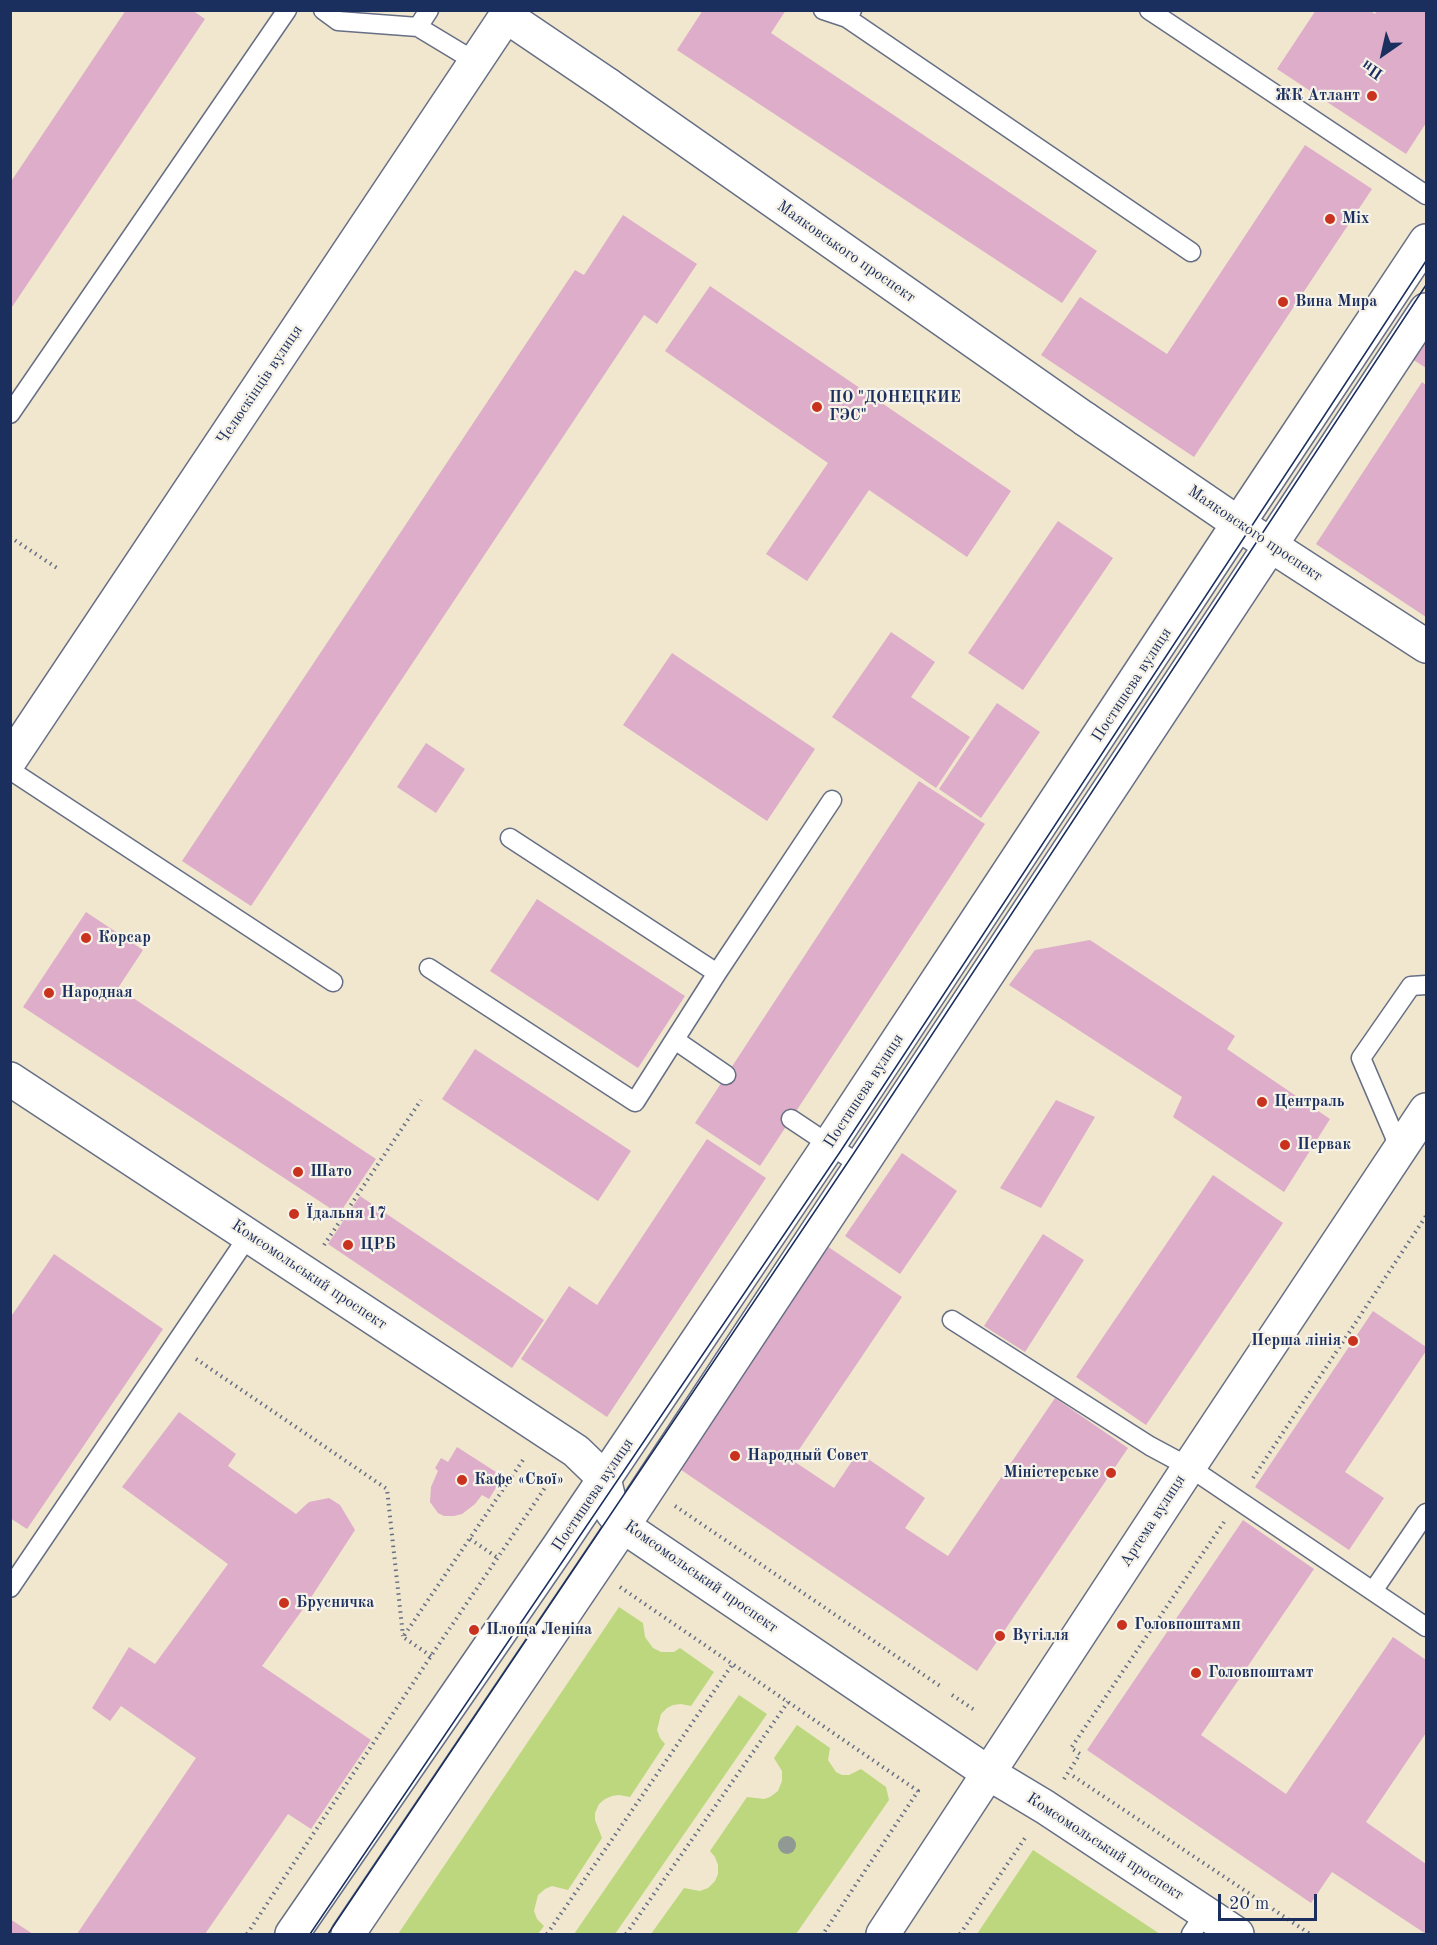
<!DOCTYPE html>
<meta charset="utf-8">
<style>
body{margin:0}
#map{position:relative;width:1437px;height:1945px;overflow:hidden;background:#f0e7ce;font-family:"Old Standard TT",serif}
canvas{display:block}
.frame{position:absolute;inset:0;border:12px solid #1b2f5e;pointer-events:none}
.north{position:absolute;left:1353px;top:24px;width:60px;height:60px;-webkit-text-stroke:4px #f7f3e8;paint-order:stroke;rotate:214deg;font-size:16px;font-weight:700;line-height:24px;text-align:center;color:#1b2f5e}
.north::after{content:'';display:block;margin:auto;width:21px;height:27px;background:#1b2f5e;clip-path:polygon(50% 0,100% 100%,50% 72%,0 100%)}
.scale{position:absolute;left:1218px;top:1894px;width:99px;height:27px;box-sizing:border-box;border:3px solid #1b2f5e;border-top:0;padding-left:8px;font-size:18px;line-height:21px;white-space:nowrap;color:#1b2f5e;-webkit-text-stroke:4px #f7f3e8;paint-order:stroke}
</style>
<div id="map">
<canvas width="1437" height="1945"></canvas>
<div class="frame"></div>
<div class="north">Пн</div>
<div class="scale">20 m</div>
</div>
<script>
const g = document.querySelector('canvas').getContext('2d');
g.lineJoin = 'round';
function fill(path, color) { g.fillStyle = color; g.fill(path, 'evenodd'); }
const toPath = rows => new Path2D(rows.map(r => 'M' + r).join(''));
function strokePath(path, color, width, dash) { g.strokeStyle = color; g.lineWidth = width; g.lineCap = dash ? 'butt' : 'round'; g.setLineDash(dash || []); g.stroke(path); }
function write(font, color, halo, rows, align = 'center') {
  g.font = font + ' "Old Standard TT",serif'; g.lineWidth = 4.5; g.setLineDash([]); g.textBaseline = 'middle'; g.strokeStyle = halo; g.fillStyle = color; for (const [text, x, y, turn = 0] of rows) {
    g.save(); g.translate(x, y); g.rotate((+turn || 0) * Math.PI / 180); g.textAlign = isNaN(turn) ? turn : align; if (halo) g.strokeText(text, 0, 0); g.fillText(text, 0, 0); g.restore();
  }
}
fill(toPath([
 [619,1607,643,1623,645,1637,653,1648,661,1652,674,1652,680,1648,714,1672,691,1706,681,1704,673,1705,667,1708,661,1714,657,1730,660,1738,665,1744,630,1797,619,1795,612,1796,605,1799,599,1804,595,1813,595,1820,602,1838,568,1890,552,1886,545,1889,538,1895,534,1911,537,1919,544,1926,538,1934,398,1934],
 [739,1695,767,1714,615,1934,574,1934],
 [797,1725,830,1748,828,1760,836,1772,842,1775,849,1775,861,1769,886,1787,889,1800,796,1934,651,1934,684,1888,700,1891,708,1888,715,1881,718,1874,718,1865,715,1857,710,1851,747,1797,764,1799,770,1797,778,1791,782,1781,782,1771,774,1758],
 [1033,1850,1160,1934,977,1934]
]), '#bcd77d');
fill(toPath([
 [126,10,192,10,205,19,10,310,10,183],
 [703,10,786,10,771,33,1097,251,1062,303,677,50],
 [1316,10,1369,10,1375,14,1377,10,1426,10,1426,123,1406,154,1277,69],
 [1305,145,1372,189,1194,457,1041,355,1080,297,1167,354],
 [623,215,697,264,657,324,644,315,251,906,182,861,575,270,584,275],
 [710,286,1011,491,967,557,869,490,807,581,766,554,828,463,665,351],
 [1426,338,1426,368,1412,359],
 [1422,382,1426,385,1426,617,1316,544],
 [1058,521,1113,558,1023,690,968,653],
 [891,632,935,662,911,697,970,737,936,788,832,717],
 [672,653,815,749,767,821,623,725],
 [997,703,1040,732,981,818,939,789],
 [426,743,465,769,436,813,397,787],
 [919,781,985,824,760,1166,695,1123],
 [537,899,685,996,638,1068,490,971],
 [86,912,143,950,118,988,376,1159,339,1214,23,1007],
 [1090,940,1235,1036,1227,1049,1330,1119,1284,1192,1173,1117,1182,1097,1009,985,1035,950],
 [475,1049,631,1151,598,1201,442,1099],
 [1056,1100,1095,1117,1041,1208,1000,1188],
 [707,1139,766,1178,607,1417,521,1359,569,1286,597,1305],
 [902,1153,957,1191,900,1274,845,1236],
 [1213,1175,1283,1223,1146,1425,1076,1377],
 [360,1196,544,1320,512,1368,328,1244],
 [1043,1234,1084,1260,1025,1352,984,1326],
 [821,1242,902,1297,792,1460,834,1488,858,1452,925,1498,905,1528,948,1556,1055,1398,1128,1448,977,1671,671,1463],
 [54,1254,163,1329,27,1529,10,1518,10,1318],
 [1373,1311,1426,1347,1426,1351,1345,1472,1384,1498,1349,1550,1255,1487],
 [179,1412,236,1454,228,1466,296,1514,309,1502,329,1498,340,1505,355,1530,308,1602,262,1666,371,1740,311,1829,288,1814,205,1934,77,1934,196,1758,121,1706,110,1721,92,1708,129,1647,155,1664,228,1564,122,1487],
 [457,1447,496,1472,490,1482,497,1486,489,1499,482,1495,475,1504,462,1514,454,1516,444,1516,438,1513,430,1502,431,1487,438,1471,435,1468,441,1458,448,1462],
 [1243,1520,1314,1569,1201,1735,1286,1794,1393,1637,1426,1660,1426,1733,1366,1822,1426,1864,1426,1934,1332,1872,1311,1903,1087,1750],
 [10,1919,33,1934,10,1934]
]), '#ddadc9');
const lane = toPath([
 [323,10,338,21,418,27],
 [429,10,418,27,476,62],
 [823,10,847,18],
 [852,10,847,18,1191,252],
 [1149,10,1426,195],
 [10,414,287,10],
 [10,770,333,982],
 [510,838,717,973],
 [429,968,635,1102,717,973,832,800],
 [675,1040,726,1075],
 [791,1119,860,1165],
 [1400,1149,1361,1058,1411,986,1426,985],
 [952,1320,1150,1446,1189,1467,1426,1627],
 [10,1588,249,1235],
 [1373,1591,1426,1513],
 [1191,1934,1205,1913]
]);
const street = toPath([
 [608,85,1085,419],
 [990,1774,1045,1807,1237,1934]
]);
const secondary = toPath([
 [506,16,608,85],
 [1085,419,1270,545,1426,646],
 [10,760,510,10],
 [10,1079,576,1451,604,1478,612,1512,623,1526,990,1774],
 [292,1934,559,1546,829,1145,1238,524,1426,241],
 [348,1934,623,1526,1426,310]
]);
const primary = toPath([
 [883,1934,1189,1467,1426,1110]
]);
strokePath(lane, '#666f85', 21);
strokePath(street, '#666f85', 36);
strokePath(secondary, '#666f85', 36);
strokePath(primary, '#666f85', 36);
strokePath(toPath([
 [10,537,60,570],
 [324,1245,421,1100],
 [196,1359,387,1489,403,1636],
 [1253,1478,1426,1216],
 [675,1506,943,1688],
 [470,1539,498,1558],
 [620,1587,918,1791,823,1934],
 [431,1656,403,1637,525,1457],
 [952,1695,976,1711],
 [1073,1776,1310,1934],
 [1064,1779,1080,1754,1071,1748,1224,1522],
 [247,1934,431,1656,553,1476],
 [547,1934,732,1665],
 [626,1934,788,1702],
 [960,1934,1027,1835]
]), '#666f85', 4, [1.5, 4.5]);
strokePath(lane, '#fff', 18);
strokePath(street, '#fff', 33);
strokePath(secondary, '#fff', 33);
strokePath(primary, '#fff', 33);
strokePath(toPath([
 [310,1934,840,1152,1426,261],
 [328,1934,850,1159,1426,285]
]), '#1b2f5e', 1.5);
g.fillStyle = '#919995';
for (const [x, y] of [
 [787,1845]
]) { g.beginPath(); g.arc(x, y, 9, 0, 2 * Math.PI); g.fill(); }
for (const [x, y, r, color] of [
 [1372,96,6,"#c8321e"],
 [1330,219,6,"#c8321e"],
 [1283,302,6,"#c8321e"],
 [817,407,6,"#c8321e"],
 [86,938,6,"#c8321e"],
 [49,993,6,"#c8321e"],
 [1262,1102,6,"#c8321e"],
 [1285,1145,6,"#c8321e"],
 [298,1172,6,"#c8321e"],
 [294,1214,6,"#c8321e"],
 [348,1245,6,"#c8321e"],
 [1353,1341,6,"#c8321e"],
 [735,1456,6,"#c8321e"],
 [1111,1473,6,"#c8321e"],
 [462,1480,6,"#c8321e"],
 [284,1603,6,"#c8321e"],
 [1122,1625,6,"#c8321e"],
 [474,1630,6,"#c8321e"],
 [1000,1636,6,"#c8321e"],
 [1196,1673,6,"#c8321e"]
]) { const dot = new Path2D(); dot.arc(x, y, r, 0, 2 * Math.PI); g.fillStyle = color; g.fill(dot); strokePath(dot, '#f7f3e8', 2); }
write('bold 16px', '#1b2f5e', '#f7f3e8', [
 ["ЖК Атлант",1360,96,"right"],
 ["Mix",1342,219],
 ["Вина Мира",1295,302],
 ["ПО \"ДОНЕЦКИЕ",829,398],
 ["ГЭС\"",829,416],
 ["Корсар",98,938],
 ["Народная",61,993],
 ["Централь",1274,1102],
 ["Первак",1297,1145],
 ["Шато",310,1172],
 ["Їдальня 17",306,1214],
 ["ЦРБ",360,1245],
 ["Перша лінія",1341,1341,"right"],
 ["Народный Совет",747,1456],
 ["Міністерське",1099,1473,"right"],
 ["Кафе «Свої»",474,1480],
 ["Брусничка",296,1603],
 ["Головпоштамп",1134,1625],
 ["Площа Леніна",486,1630],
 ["Вугілля",1012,1636],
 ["Головпоштамт",1208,1673]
], 'left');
write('16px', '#1b2f5e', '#f7f3e8', [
 ["Маяковського проспект",846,252,35],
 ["Челюскінців вулиця",260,385,-56],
 ["Маяковского проспект",1255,534,34],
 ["Постишева вулиця",1132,685,-57],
 ["Постишева вулиця",864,1091,-57],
 ["Комсомольський проспект",309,1275,34],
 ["Постишева вулиця",593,1495,-56],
 ["Артема вулиця",1153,1521,-57],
 ["Комсомольський проспект",701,1577,35],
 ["Комсомольський проспект",1105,1847,33]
]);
</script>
